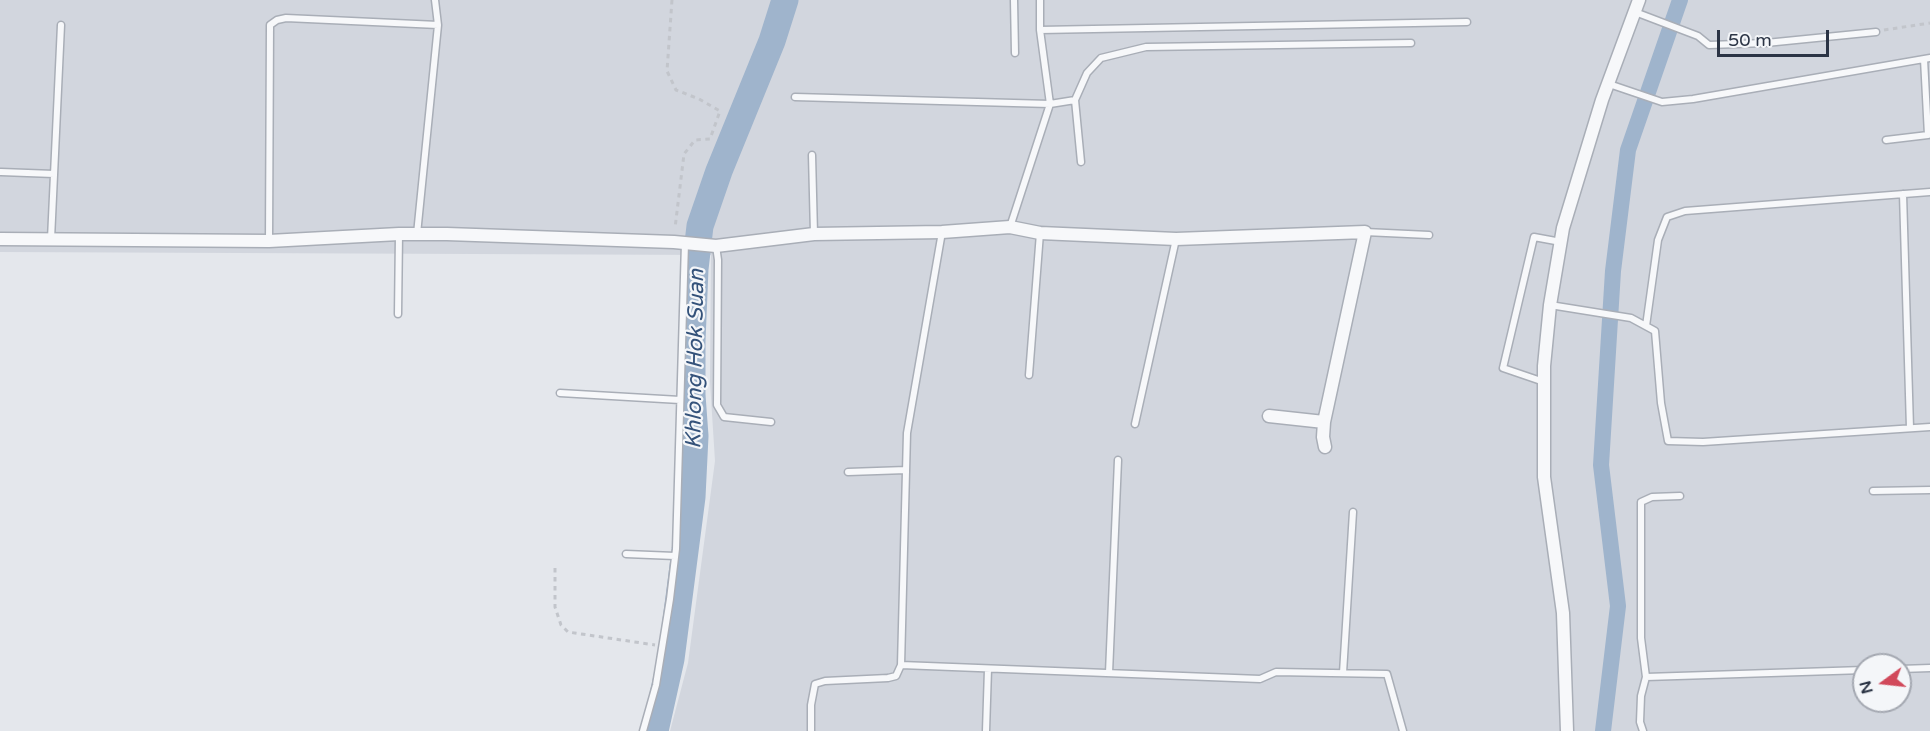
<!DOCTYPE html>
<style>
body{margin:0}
#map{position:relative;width:1930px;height:731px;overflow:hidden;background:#e4e7ec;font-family:"Varela Round",sans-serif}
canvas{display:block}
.north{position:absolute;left:1852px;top:653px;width:60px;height:60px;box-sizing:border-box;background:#f4f6f9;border:2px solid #a4a8b1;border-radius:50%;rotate:255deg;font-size:16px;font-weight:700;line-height:24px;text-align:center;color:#2b3445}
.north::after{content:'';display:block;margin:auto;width:21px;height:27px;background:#d1495b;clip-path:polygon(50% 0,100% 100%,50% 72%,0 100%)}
.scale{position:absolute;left:1717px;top:30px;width:112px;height:27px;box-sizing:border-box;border:3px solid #2b3445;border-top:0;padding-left:8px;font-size:18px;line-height:21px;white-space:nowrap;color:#2b3445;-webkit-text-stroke:4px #f4f6f9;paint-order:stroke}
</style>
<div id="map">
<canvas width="1930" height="731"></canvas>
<div class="north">N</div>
<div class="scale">50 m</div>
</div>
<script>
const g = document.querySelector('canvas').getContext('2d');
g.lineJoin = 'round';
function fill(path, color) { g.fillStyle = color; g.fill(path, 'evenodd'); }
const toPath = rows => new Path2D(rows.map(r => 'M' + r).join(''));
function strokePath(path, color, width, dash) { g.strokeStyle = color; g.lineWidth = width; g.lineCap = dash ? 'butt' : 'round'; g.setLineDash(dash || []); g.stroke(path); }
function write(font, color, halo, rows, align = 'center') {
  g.font = font + ' "Varela Round",sans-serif'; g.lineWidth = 4.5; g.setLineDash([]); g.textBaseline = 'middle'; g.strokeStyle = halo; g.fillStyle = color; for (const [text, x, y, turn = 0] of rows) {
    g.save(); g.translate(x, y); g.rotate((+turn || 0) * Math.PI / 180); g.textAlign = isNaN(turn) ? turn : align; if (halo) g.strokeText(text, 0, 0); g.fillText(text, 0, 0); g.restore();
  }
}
fill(toPath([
 [0,0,1930,0,1930,731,670,731,688,663,715,461,710,382,711,255,0,252],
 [1864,665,1900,665,1900,701,1864,701]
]), '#d2d6de');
strokePath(toPath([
 [1603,731,1618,606,1601,465,1613,271,1628,150,1680,0]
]), '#9fb4cc', 16);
strokePath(toPath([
 [655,731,671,659,692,497,695,436,692,395,692,341,695,269,700,226,719,171,772,41,785,0]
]), '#9fb4cc', 27);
const service = toPath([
 [1014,0,1015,53],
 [1635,12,1698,36,1709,45,1766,43,1876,32],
 [1040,30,1467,22],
 [1609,84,1662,102,1693,99,1930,58],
 [795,97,1050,104,1075,100,1087,73,1101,58,1146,47,1411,43],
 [1075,100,1081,162],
 [1886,140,1928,135,1924,59],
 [812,155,814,234],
 [1,172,54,174],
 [1903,194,1910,428],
 [1010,227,1050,104,1040,30,1040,0],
 [1365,232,1429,235],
 [417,234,438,25,435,0],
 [51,239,61,25],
 [269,241,270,25,277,20,286,18,438,25],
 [716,246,718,260,717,405,724,417,771,422],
 [1550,305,1631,318,1655,331,1661,403,1668,441,1703,442,1930,427],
 [398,314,399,234],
 [1646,326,1658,240,1667,217,1685,211,1930,192],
 [1029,375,1040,233],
 [1544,382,1503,368,1534,237,1561,242],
 [560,393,680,400],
 [1135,424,1176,239],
 [848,472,906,470],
 [1873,491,1930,490],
 [626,554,675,556],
 [901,665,1260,679,1276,672,1387,674,1403,731],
 [1900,669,1930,668],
 [1109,673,1118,460],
 [1343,673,1353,512],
 [1646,677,1864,670],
 [643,731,656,685,670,599,676,549,685,243],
 [811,731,811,705,815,684,825,681,888,678,896,676,901,665,907,433,942,232],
 [986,731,988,669],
 [1643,731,1640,722,1641,696,1646,677,1641,638,1641,502,1652,497,1680,496]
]);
const minor = toPath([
 [0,239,269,241,399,234,447,234,674,242,716,246,814,234,942,232,1010,227,1040,233,1176,239,1365,232,1324,422,1323,437,1325,447],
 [1269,416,1324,422],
 [1567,731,1563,613,1544,477,1544,366,1550,305,1563,228,1602,100,1639,0]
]);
strokePath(service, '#a9aeb7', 9);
strokePath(minor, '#a9aeb7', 15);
strokePath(toPath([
 [672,0,667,71,676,90,699,99,720,111,710,139,695,140,684,154,675,228],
 [1884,30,1930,23],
 [555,568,555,607,561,625,568,632,655,645]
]), '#c2c5cb', 3, [4.5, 4.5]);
strokePath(service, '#f7f8fa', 6);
strokePath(minor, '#f7f8fa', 12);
write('italic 22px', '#34527a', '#f4f6f9', [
 ["Khlong Hok Suan",696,359,-89]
]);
</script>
